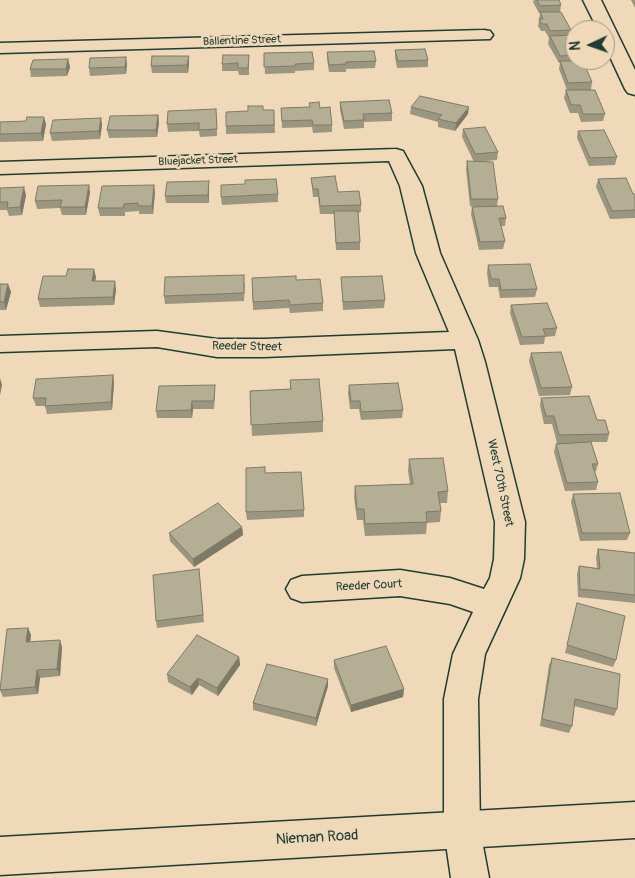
<!DOCTYPE html>
<style>
body{margin:0}
#map{position:relative;width:635px;height:878px;overflow:hidden;background:#efd9b8;font-family:Pangolin,sans-serif}
canvas{display:block}
.north{position:absolute;left:565px;top:20px;width:50px;height:50px;box-sizing:border-box;background:#efd9b8;border:1px solid #9c9b83;border-radius:50%;rotate:267deg;font-size:14px;font-weight:700;line-height:20px;text-align:center;color:#1f3d34}
.north::after{content:'';display:block;margin:auto;width:18px;height:22px;background:#1f3d34;clip-path:polygon(50% 0,100% 100%,50% 72%,0 100%)}
</style>
<div id="map">
<canvas width="635" height="878"></canvas>
<div class="north">N</div>
</div>
<script>
const g = document.querySelector('canvas').getContext('2d');
g.lineJoin = 'round';
const toPath = rows => new Path2D(rows.map(r => 'M' + r).join(''));
function strokePath(path, color, width, dash) { g.strokeStyle = color; g.lineWidth = width; g.lineCap = dash ? 'butt' : 'round'; g.setLineDash(dash || []); g.stroke(path); }
function fill(path, color) { g.fillStyle = color; g.fill(path, 'evenodd'); }
function write(font, color, halo, rows, align = 'center') {
  g.font = font + ' Pangolin,sans-serif'; g.lineWidth = 5; g.setLineDash([]); g.textBaseline = 'middle'; g.strokeStyle = halo; g.fillStyle = color; for (const [text, x, y, turn = 0] of rows) {
    g.save(); g.translate(x, y); g.rotate((+turn || 0) * Math.PI / 180); g.textAlign = isNaN(turn) ? turn : align; if (halo) g.strokeText(text, 0, 0); g.fillText(text, 0, 0); g.restore();
  }
}
const minor = toPath([
 [583,0,601,0,635,70,635,95,628,93,625,89,605,46,605,30,598,30,583,0],
 [484,30,490,31,493,35,490,39,0,53,0,43,484,30],
 [396,149,403,151,422,186,440,253,478,340,485,362,525,522,524,559,520,578,485,654,478,699,480,830,489,878,451,878,444,830,444,699,453,654,473,612,450,604,400,596,302,602,291,598,286,589,291,580,302,576,400,570,450,578,484,589,490,578,494,559,495,522,455,349,264,357,217,357,157,347,0,352,0,336,157,331,217,339,264,339,449,332,416,253,400,186,389,161,0,174,0,162,396,149]
]);
const secondary = toPath([
 [635,802,635,838,0,875,0,837,635,802]
]);
strokePath(minor, '#1f3d34', 3);
strokePath(secondary, '#1f3d34', 3);
fill(minor, '#efd9b8');
fill(secondary, '#efd9b8');
fill(toPath([
 [534,0,559,0,561,5,560,12,571,30,570,36,575,42,575,60,580,60,592,82,591,90,567,90,559,69,560,63,559,63,548,44,549,38,545,31,541,31,538,26,540,13,539,13,533,2],
 [631,0,635,0,635,8],
 [395,50,428,60,428,67,397,68,395,57],
 [327,52,376,61,375,68,346,69,346,72,329,72,327,59],
 [264,53,314,63,314,70,295,71,295,73,265,74],
 [68,59,70,67,67,76,31,77,30,69],
 [249,62,249,75,239,75,238,71,222,71,222,64],
 [189,63,188,73,152,73,151,66],
 [127,64,126,74,90,76,89,68],
 [566,90,605,114,603,121,581,122,578,113,570,113,564,98],
 [340,102,392,113,392,121,364,122,364,128,344,129,340,110],
 [411,107,468,114,455,131,438,127,438,122,410,114],
 [281,108,320,108,332,125,332,132,313,133,312,127,282,128],
 [263,110,274,110,275,133,226,134,226,126,248,111],
 [158,115,159,122,157,137,109,138,107,130],
 [217,117,217,136,200,137,199,131,168,132,167,124],
 [101,118,102,125,100,139,52,141,50,133],
 [0,122,46,124,43,141,0,142],
 [463,129,498,152,497,160,477,162,498,199,497,206,506,218,505,226,501,226,505,241,503,249,479,250,471,214,472,207,474,207,470,206,466,169,467,161,474,162,462,137],
 [578,131,617,157,615,165,589,166,577,138],
 [311,178,361,205,361,212,358,213,360,242,360,250,336,250,334,214,320,214,318,197,313,197],
 [598,179,635,194,635,218,610,219,596,187],
 [0,188,26,195,22,215,9,216,7,210,0,210],
 [209,189,209,203,166,203,165,196],
 [90,192,86,215,62,215,60,208,37,209,35,201],
 [155,192,153,214,139,214,139,211,125,212,125,216,100,216,98,208],
 [278,194,278,202,222,205,221,197],
 [488,265,537,289,535,297,500,298,498,287,489,287,487,273],
 [96,277,95,281,116,289,114,305,40,307,38,299],
 [341,277,385,300,384,308,343,310],
 [252,278,296,280,323,303,323,311,290,313,289,308,253,310],
 [245,283,244,301,165,304,164,296],
 [0,284,8,284,11,292,6,310,0,310],
 [511,305,557,328,555,336,545,337,544,344,520,345,510,313],
 [531,353,572,387,570,395,539,396,529,361],
 [113,375,114,383,112,410,47,414,45,406,36,406,33,398],
 [290,380,323,421,323,432,252,436,250,391,290,389],
 [349,385,403,410,402,418,361,420,359,409,350,409,348,393],
 [215,393,214,409,193,409,192,418,157,418,156,411],
 [541,398,597,420,609,434,607,442,591,442,598,464,596,471,595,472,598,482,596,490,565,491,554,452,556,444,557,443,552,424,544,424,540,406],
 [409,459,448,491,447,503,440,503,441,511,440,522,427,523,426,534,365,536,363,520,357,520,354,497,355,486,410,484,408,471],
 [265,473,304,510,304,517,247,520,246,512],
 [573,494,630,533,627,540,580,541,571,502],
 [242,527,243,535,194,567,170,541,169,533],
 [598,549,635,553,635,603,578,597,577,574,579,566,597,568,596,557],
 [199,569,204,622,157,628,156,621],
 [577,603,616,660,613,667,565,653],
 [28,628,31,635,30,642,62,647,60,676,40,678,38,694,3,697,0,690],
 [239,657,240,665,218,696,199,685,192,695,168,682,167,674],
 [552,658,617,709,614,716,574,706,572,726,569,733,540,726,549,665],
 [334,660,404,689,403,697,351,712,334,668],
 [328,686,316,726,253,710,253,703]
]), '#9b967f');
fill(toPath([
 [189,56,189,63,188,73,187,65],
 [126,57,127,64,126,74,125,67],
 [68,59,70,67,67,76,66,69],
 [469,107,468,114,455,131,456,123],
 [158,115,159,122,157,137,156,130],
 [44,117,46,124,43,141,41,133],
 [101,118,102,125,100,139,99,131],
 [209,181,209,203,208,195],
 [89,185,90,192,86,215,85,207],
 [154,185,155,192,153,214,152,206],
 [24,187,26,195,22,215,20,207],
 [94,269,96,277,93,289,92,281],
 [115,281,116,289,114,305,113,297],
 [8,284,11,292,6,310,4,302],
 [113,375,114,383,112,410,111,402],
 [0,378,2,385,0,395],
 [192,401,193,409,192,418,191,410],
 [242,527,243,535,194,567,193,559],
 [28,628,31,635,29,650,26,642],
 [60,640,62,647,60,676,57,669],
 [239,657,240,665,218,696,217,688],
 [37,670,40,678,38,694,35,687],
 [198,678,199,685,192,695,190,687],
 [328,679,328,686,316,726,316,718],
 [404,689,403,697,351,712,351,705]
]), '#7e7a68');
const building = toPath([
 [537,0,559,0,561,5,540,6,537,0],
 [540,12,561,12,571,30,550,31,547,24,542,24,539,19,543,19,540,12],
 [572,35,575,42,575,55,560,56,550,36,572,35],
 [425,49,428,60,398,61,395,50,425,49],
 [374,51,376,61,346,62,346,64,329,65,327,52,374,51],
 [312,52,314,63,295,64,295,66,264,67,264,53,312,52],
 [223,55,249,55,248,68,238,68,238,63,222,64,223,55],
 [152,56,189,56,187,65,151,66,152,56],
 [126,57,125,67,89,68,90,58,126,57],
 [68,59,66,69,30,69,33,60,68,59],
 [560,61,583,61,592,82,568,83,560,61],
 [566,90,595,90,605,114,583,114,580,105,571,105,566,90],
 [420,96,469,107,456,123,438,119,442,115,411,107,420,96],
 [389,100,392,113,363,114,364,120,344,121,340,102,389,100],
 [319,102,320,108,330,107,332,125,313,125,312,120,282,121,281,108,310,107,309,103,319,102],
 [248,106,263,106,263,110,274,110,274,125,226,126,226,112,248,111,248,106],
 [216,109,217,129,199,130,199,123,167,124,168,111,216,109],
 [158,115,156,130,107,130,110,116,158,115],
 [27,117,44,117,41,133,0,134,0,122,26,121,27,117],
 [101,118,99,131,50,133,53,120,101,118],
 [485,127,498,152,475,154,463,129,485,127],
 [604,130,617,157,590,158,578,131,604,130],
 [467,161,493,162,498,199,471,199,467,161],
 [335,176,338,192,359,191,361,205,320,206,318,189,313,189,311,178,335,176],
 [626,178,633,194,635,194,635,210,612,211,598,179,626,178],
 [276,179,278,194,221,197,221,185,245,184,245,180,276,179],
 [209,181,208,195,165,196,167,182,209,181],
 [89,185,85,207,60,207,62,200,35,201,38,186,89,185],
 [154,185,152,206,138,206,138,203,124,204,123,208,98,208,102,186,154,185],
 [24,187,20,207,7,208,8,202,0,202,0,188,24,187],
 [503,206,506,218,499,218,505,241,480,242,472,207,503,206],
 [334,211,358,211,360,242,336,243,334,211],
 [530,264,537,289,501,290,499,279,491,279,488,265,530,264],
 [68,269,94,269,92,281,115,281,113,297,38,299,43,276,66,276,68,269],
 [244,275,244,293,164,296,165,277,244,275],
 [296,276,296,280,320,279,323,303,290,305,289,300,253,302,252,278,296,276],
 [382,276,385,300,343,302,341,277,382,276],
 [0,284,8,284,4,302,0,302,0,284],
 [547,303,557,328,543,329,546,336,522,337,511,305,547,303],
 [561,352,572,387,541,388,531,353,561,352],
 [113,375,111,402,45,406,46,398,33,398,36,379,113,375],
 [319,379,323,421,251,425,250,391,291,389,290,380,319,379],
 [398,383,403,410,361,412,360,401,351,401,349,385,398,383],
 [215,385,214,401,192,401,191,410,156,411,159,386,215,385],
 [589,396,597,420,605,420,609,434,559,435,554,416,546,416,541,398,589,396],
 [591,442,598,464,592,464,598,482,567,483,556,444,591,442],
 [443,458,448,491,438,492,441,511,426,512,427,522,365,524,364,509,357,509,355,486,413,484,409,459,443,458],
 [265,467,265,473,301,472,304,510,246,512,246,468,265,467],
 [620,493,630,533,582,533,573,494,620,493],
 [218,503,242,527,193,559,169,533,218,503],
 [598,549,635,553,635,595,580,589,579,566,600,569,598,549],
 [199,569,203,615,156,621,153,575,199,569],
 [577,603,625,616,616,660,567,645,577,603],
 [28,628,26,642,60,640,57,669,37,670,35,687,0,690,7,629,28,628],
 [197,635,239,657,217,688,198,678,190,687,167,674,197,635],
 [386,646,404,689,351,705,334,660,386,646],
 [552,658,620,674,617,709,575,699,572,726,542,719,552,658],
 [267,664,328,679,316,718,253,703,267,664]
]);
fill(building, '#b4ae94');
strokePath(building, '#7e7a68', 1);
write('11px', '#1f3d34', '#efd9b8', [
 ["Ballentine Street",242,41,-2],
 ["Bluejacket Street",198,161,-2]
]);
write('12px', '#1f3d34', '#efd9b8', [
 ["Reeder Street",247,347,1],
 ["West 70th Street",500,483,78],
 ["Reeder Court",369,586,-3]
]);
write('15px', '#1f3d34', '#efd9b8', [
 ["Nieman Road",317,838,-3]
]);
</script>
